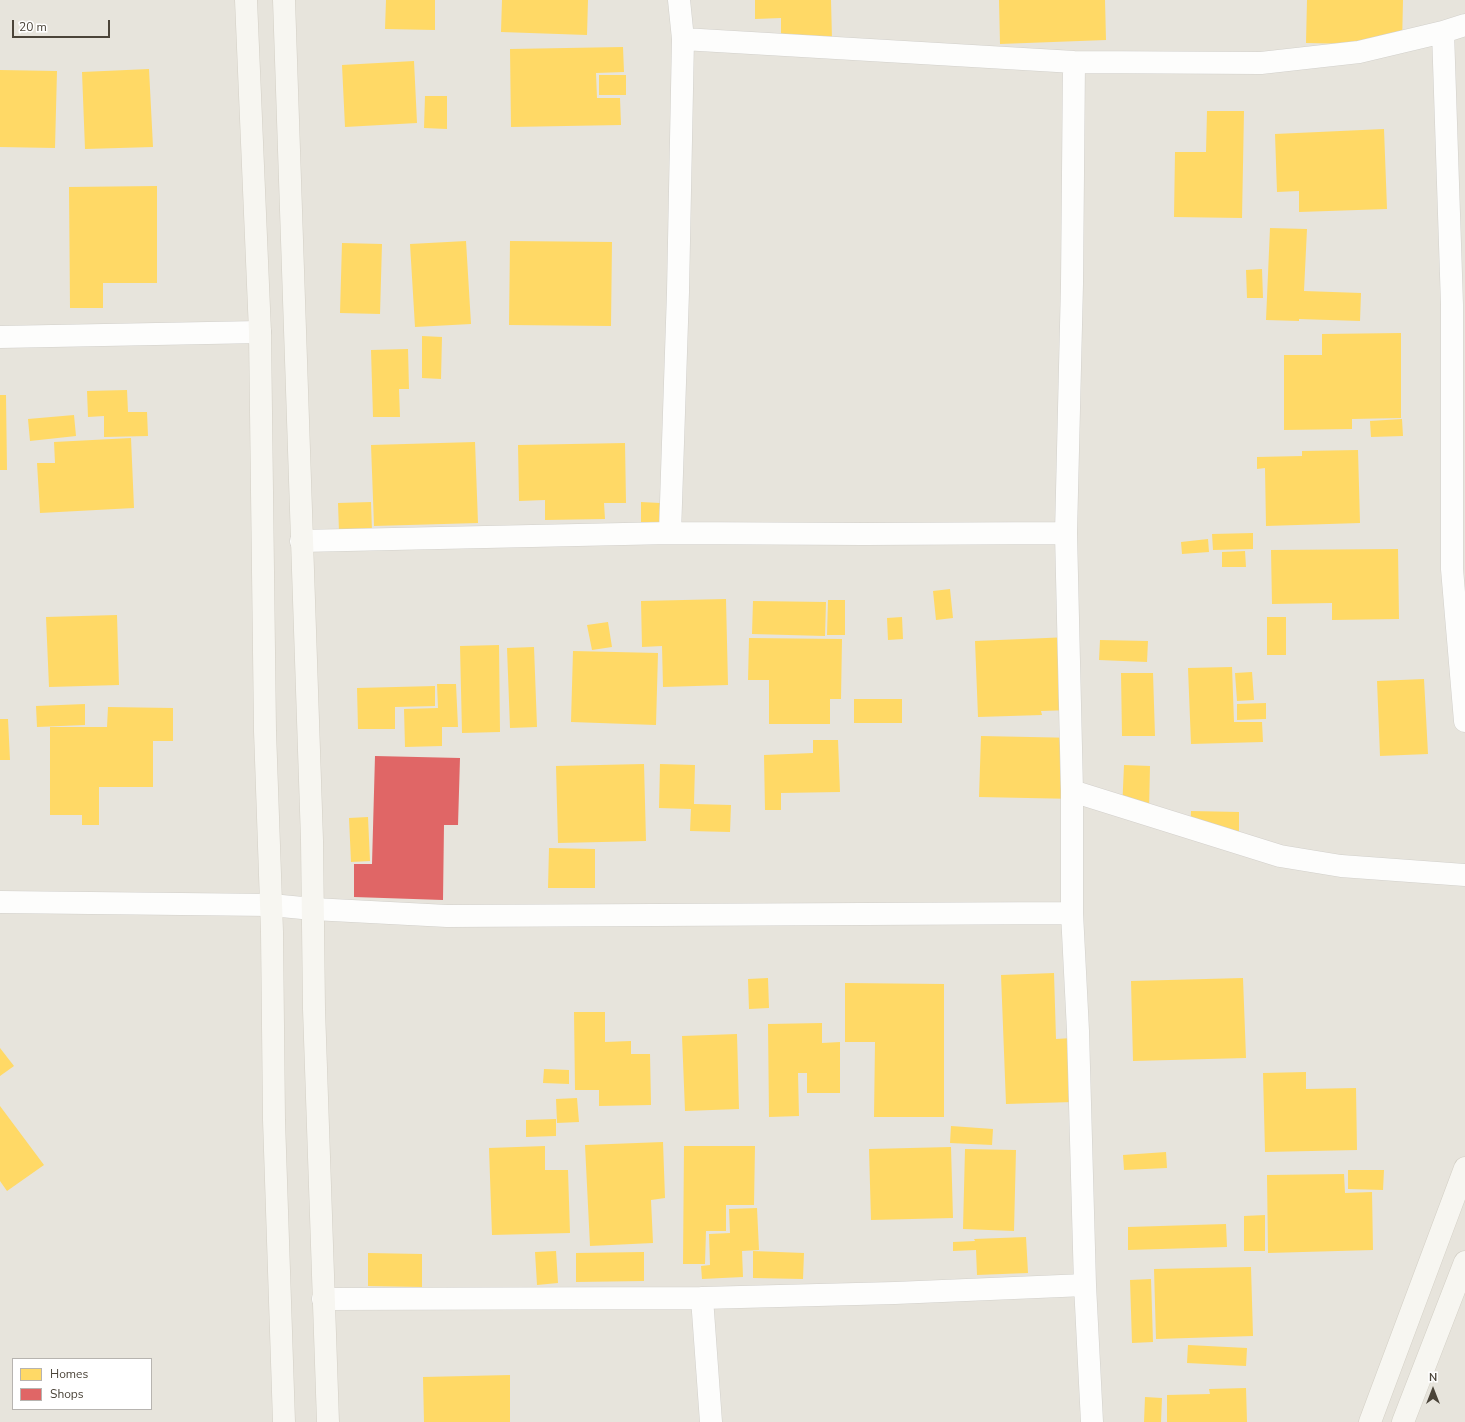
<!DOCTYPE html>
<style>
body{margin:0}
#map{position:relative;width:1465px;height:1422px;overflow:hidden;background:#f4f2ee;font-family:"Nunito Sans",sans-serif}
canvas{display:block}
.legend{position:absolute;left:12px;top:1358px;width:140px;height:52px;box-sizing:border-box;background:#fff;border:1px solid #b7b4b0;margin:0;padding:5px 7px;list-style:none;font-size:12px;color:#4b4439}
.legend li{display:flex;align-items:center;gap:8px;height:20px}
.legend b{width:20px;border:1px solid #b7b4b0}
.north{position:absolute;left:1413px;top:1370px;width:40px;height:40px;-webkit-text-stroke:3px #fff;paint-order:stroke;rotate:0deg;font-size:11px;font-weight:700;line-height:16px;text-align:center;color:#4b4439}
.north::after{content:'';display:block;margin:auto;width:14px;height:18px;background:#4b4439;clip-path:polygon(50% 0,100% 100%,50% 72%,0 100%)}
.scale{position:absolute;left:12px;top:20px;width:98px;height:18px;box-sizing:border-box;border:2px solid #4b4439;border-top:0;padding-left:5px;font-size:12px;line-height:14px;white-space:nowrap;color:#4b4439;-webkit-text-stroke:3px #fff;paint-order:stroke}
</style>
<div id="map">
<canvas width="1465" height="1422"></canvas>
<ul class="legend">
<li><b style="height:11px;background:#ffd966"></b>Homes</li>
<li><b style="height:11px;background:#e06666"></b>Shops</li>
</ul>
<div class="north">N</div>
<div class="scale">20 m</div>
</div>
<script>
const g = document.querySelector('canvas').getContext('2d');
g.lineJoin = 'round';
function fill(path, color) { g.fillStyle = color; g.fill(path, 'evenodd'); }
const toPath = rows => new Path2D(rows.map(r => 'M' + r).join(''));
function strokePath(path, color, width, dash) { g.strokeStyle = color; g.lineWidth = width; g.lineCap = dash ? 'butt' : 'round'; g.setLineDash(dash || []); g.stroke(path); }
fill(toPath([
 [0,0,1465,0,1465,1422,0,1422],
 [13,1359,151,1359,151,1409,13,1409]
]), '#e7e4dc');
fill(toPath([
 [386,0,435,0,435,30,385,29],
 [502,0,588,0,587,35,501,32],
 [755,0,831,0,832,39,781,40,781,18,755,19],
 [999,0,1105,0,1106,40,1000,44],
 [1307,0,1403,0,1402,45,1306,43],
 [623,47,624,72,596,73,597,98,620,98,621,125,511,127,510,49],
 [414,61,417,123,345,127,342,65],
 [149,69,153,147,85,149,82,72],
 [0,70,57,71,55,148,0,147],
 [599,75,626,75,626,95,599,95],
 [425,96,447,96,447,129,424,128],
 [1207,111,1244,111,1242,218,1174,217,1175,152,1206,152],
 [1384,129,1387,209,1299,212,1299,191,1277,192,1275,134],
 [157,186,157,283,103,283,103,308,70,308,69,187],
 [1270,228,1307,229,1304,291,1361,293,1360,321,1299,319,1299,321,1266,320],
 [466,241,471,324,415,327,410,244],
 [510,241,612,242,611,326,509,325],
 [342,243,382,244,380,314,340,313],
 [1262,269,1263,298,1247,298,1246,270],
 [1401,333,1401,418,1352,419,1352,429,1284,430,1284,355,1322,355,1322,334],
 [422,336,442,337,441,379,422,378],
 [408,349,409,389,399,389,400,417,373,417,371,350],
 [127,390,128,412,147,412,148,436,104,437,104,416,88,417,87,391],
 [0,395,6,395,7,470,0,470],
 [74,415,76,436,30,441,28,419],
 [1402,419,1403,436,1371,437,1370,421],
 [131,438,134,508,40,513,37,463,55,463,54,442],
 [475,442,478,523,374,526,371,445],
 [625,443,626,503,604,503,605,519,545,520,545,500,519,501,518,445],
 [1358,450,1360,523,1266,526,1265,468,1257,469,1257,457,1302,456,1302,451],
 [371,502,372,531,339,532,338,503],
 [641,502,660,503,659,522,641,522],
 [1253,533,1253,549,1213,550,1212,534],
 [1208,539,1209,552,1182,554,1181,542],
 [1398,549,1399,619,1332,620,1332,603,1272,604,1271,550],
 [1245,551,1246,567,1222,567,1222,552],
 [950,589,953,618,936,620,933,591],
 [726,599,728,685,663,687,662,646,642,647,641,601],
 [828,600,845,600,845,635,827,635],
 [753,601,826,602,825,636,752,634],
 [117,615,119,685,49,687,46,617],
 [902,617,903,639,888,640,887,618],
 [1267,617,1286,617,1286,655,1267,655],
 [608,622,612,647,592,650,587,625],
 [1070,637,1072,710,1041,711,1042,715,978,717,975,641],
 [749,638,842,639,841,699,830,699,830,724,769,724,769,680,748,680],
 [1100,640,1148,641,1147,662,1099,660],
 [499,645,500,732,462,733,460,646],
 [534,647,537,727,510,728,507,648],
 [573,651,658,653,656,725,571,722],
 [1232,667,1234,722,1262,722,1263,742,1191,744,1188,668],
 [1252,672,1254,700,1237,701,1235,673],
 [1121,673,1153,673,1155,736,1122,736],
 [1424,679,1428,754,1380,756,1377,681],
 [437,684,456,684,458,727,442,727,442,746,405,747,404,709,438,708],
 [435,686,435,706,395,707,395,729,358,729,357,688],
 [854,699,902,699,902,723,854,723],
 [1266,703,1266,719,1237,720,1237,704],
 [85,704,85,725,37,727,36,706],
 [108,707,173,708,173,741,153,741,153,787,99,787,99,825,82,825,82,815,50,815,50,727,107,727],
 [0,719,8,719,10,760,0,760],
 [981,736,1079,738,1077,799,979,797],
 [813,740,838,740,840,792,781,793,781,810,765,810,764,755,813,753],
 [644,764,646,841,558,843,556,766],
 [660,764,695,765,694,804,731,805,730,832,690,831,691,809,659,808],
 [1124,765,1150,766,1149,811,1122,811],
 [1191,811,1239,812,1239,841,1190,840],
 [368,817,370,861,351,862,349,818],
 [549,848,595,849,595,888,548,888],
 [1054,973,1056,1039,1072,1038,1073,1102,1006,1104,1001,975],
 [768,978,769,1008,749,1009,748,979],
 [1243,978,1246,1058,1133,1061,1131,981],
 [845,983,944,984,944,1117,874,1117,875,1042,845,1042],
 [574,1012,605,1012,605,1042,631,1041,631,1054,650,1054,651,1105,599,1106,599,1090,575,1090],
 [822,1023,822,1043,840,1042,840,1093,807,1093,807,1073,798,1073,799,1116,769,1117,768,1024],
 [737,1034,739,1109,685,1111,682,1036],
 [0,1048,14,1066,0,1076],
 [544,1069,569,1070,569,1084,543,1083],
 [1306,1072,1306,1089,1356,1088,1357,1150,1265,1152,1263,1073],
 [577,1098,579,1122,557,1123,556,1099],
 [0,1106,44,1165,7,1191,0,1181],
 [556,1119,556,1136,526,1137,526,1120],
 [951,1126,993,1129,992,1145,950,1143],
 [663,1142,665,1198,651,1200,653,1243,590,1246,585,1145],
 [545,1146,545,1170,568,1170,570,1233,492,1235,489,1148],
 [684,1146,755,1146,754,1205,726,1205,726,1231,706,1231,705,1264,683,1264],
 [951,1147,953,1218,871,1220,869,1149],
 [965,1149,1016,1150,1014,1231,963,1229],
 [1166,1152,1167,1168,1124,1170,1123,1155],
 [1348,1170,1384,1170,1383,1190,1348,1189],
 [1344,1174,1345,1193,1372,1192,1373,1250,1268,1253,1267,1175],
 [757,1208,759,1250,742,1251,743,1277,702,1279,701,1266,710,1265,709,1234,730,1233,729,1209],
 [1265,1215,1265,1251,1244,1251,1244,1216],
 [1226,1224,1227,1247,1128,1250,1128,1227],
 [1026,1237,1028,1273,977,1275,976,1250,953,1251,953,1242,975,1241,974,1239],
 [556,1251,558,1283,537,1285,535,1252],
 [753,1251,804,1253,803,1279,753,1278],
 [644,1252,644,1281,576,1282,576,1253],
 [368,1253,422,1254,422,1287,368,1286],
 [1251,1267,1253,1336,1156,1339,1154,1269],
 [1151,1279,1153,1342,1132,1343,1130,1280],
 [1188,1345,1247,1348,1246,1366,1187,1363],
 [510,1375,510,1422,424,1422,423,1377],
 [1246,1388,1247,1422,1167,1422,1167,1395,1210,1394,1209,1389],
 [1145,1397,1162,1398,1161,1422,1144,1422]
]), '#ffd966');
fill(toPath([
 [375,756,460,758,458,825,444,825,443,900,354,897,354,864,372,864]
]), '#e06666');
const street = toPath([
 [1443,32,1452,305,1452,569,1465,721],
 [683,39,1074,62,1261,63,1359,52,1443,32,1465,25],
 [1074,62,1072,284,1066,533,1072,791,1072,913,1078,1031,1085,1285,1092,1422],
 [0,337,260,332],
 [670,533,678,292,683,39,679,0],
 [301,541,670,533,864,534,1066,533],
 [1072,791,1280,856,1341,866,1465,875],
 [0,902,271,905,313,909,447,916,1072,913],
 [702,1298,711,1422],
 [323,1299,702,1298,895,1293,1085,1285]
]);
const secondary = toPath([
 [246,0,260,332,265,731,272,932,274,1120,284,1422],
 [284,0,312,840,314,1009,328,1422],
 [1370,1422,1465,1168],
 [1403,1422,1465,1262]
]);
strokePath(street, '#d2d0cb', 23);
strokePath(secondary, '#d3cfc5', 23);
strokePath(street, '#fdfdfc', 22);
strokePath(secondary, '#f7f6f1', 22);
</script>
